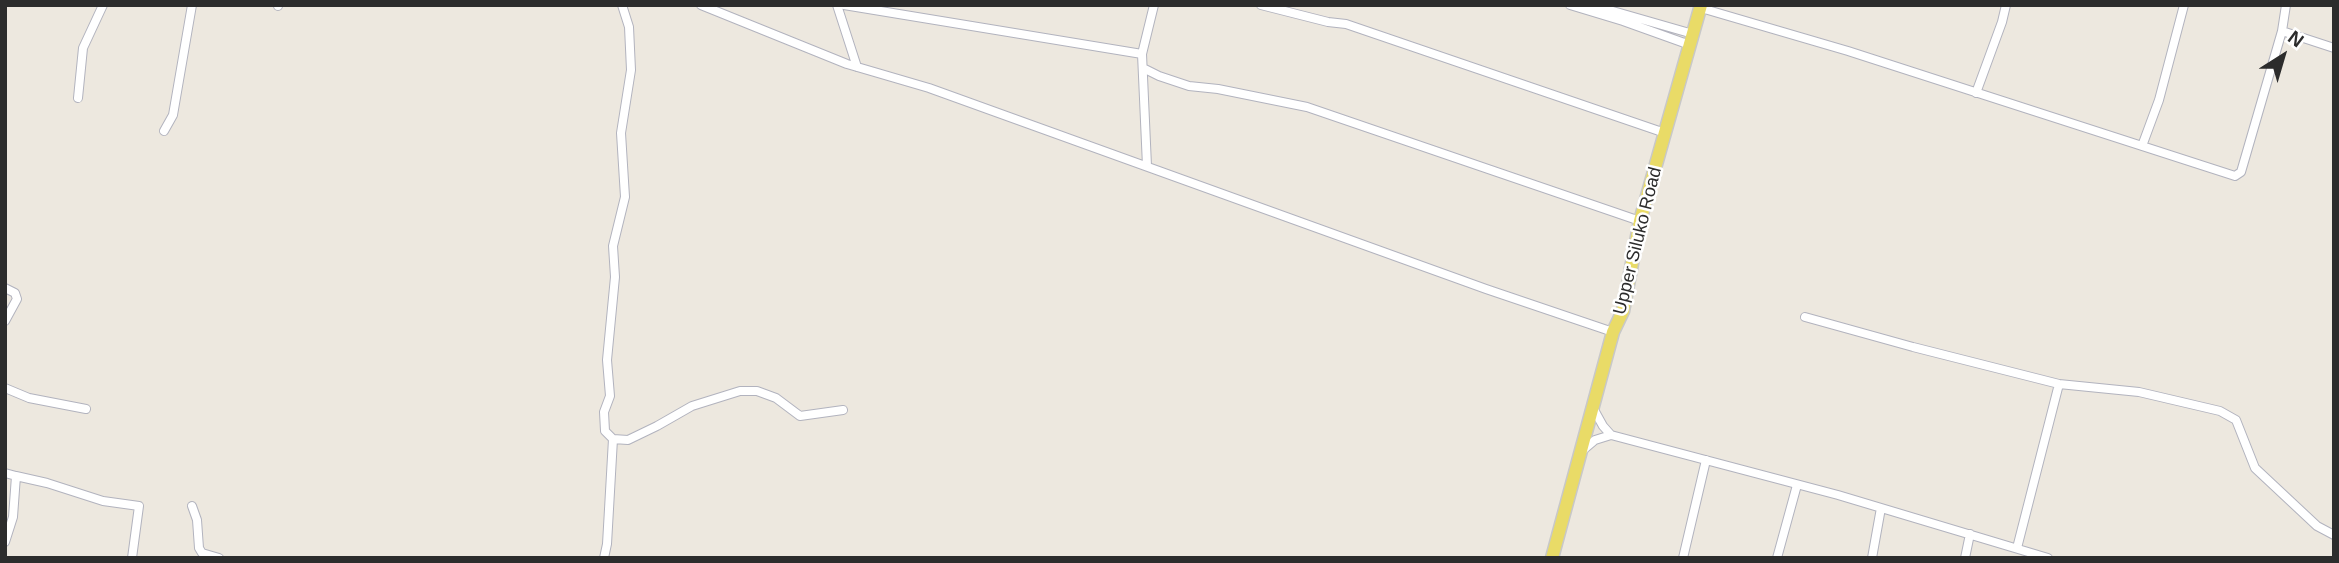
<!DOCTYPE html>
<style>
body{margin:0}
#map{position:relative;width:2339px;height:563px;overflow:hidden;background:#ede8df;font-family:Arial,sans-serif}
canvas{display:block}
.frame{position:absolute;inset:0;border:7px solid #2c2c2c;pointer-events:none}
.north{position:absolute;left:2248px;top:21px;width:70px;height:70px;-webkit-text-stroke:5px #fff;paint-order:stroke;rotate:37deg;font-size:19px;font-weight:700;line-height:28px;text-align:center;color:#2c2c2c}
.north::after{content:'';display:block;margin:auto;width:24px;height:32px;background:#2c2c2c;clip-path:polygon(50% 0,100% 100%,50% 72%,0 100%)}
</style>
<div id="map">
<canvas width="2339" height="563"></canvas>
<div class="frame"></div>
<div class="north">N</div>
</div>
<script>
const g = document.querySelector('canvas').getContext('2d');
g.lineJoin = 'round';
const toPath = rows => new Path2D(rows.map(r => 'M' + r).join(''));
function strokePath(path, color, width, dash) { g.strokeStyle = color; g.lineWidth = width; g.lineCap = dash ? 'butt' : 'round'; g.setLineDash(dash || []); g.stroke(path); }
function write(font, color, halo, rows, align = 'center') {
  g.font = font + ' Arial,sans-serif'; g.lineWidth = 5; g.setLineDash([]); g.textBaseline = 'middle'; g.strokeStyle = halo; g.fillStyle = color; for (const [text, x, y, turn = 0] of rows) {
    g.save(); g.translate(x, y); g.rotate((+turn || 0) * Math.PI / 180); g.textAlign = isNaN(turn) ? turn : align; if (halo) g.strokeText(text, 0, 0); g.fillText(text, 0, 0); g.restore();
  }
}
const minor = toPath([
 [622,5,629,27,631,70,621,133,625,197,613,246,615,277,607,360,610,396,604,412,605,431,613,439,628,440,657,426,692,406,740,391,757,391,776,398,800,416,843,410],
 [701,5,847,64,929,88,1486,289,1613,332],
 [837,5,857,67],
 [844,5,1142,54,1147,166],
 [1261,5,1328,22,1346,24,1665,133],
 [1570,5,1623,21,1690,45],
 [1592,5,1693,34],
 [278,6,278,5],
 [1701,8,1848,51,2235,176,2241,172,2282,31,2286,5],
 [2282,31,2334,48],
 [1142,54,1154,5],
 [1143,68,1159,76,1189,86,1218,89,1307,107,1640,221],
 [1976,93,2002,22,2006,5],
 [78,98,83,48,103,5],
 [164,131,173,115,192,5],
 [2142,146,2159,100,2184,5],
 [5,288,15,293,17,299,5,321],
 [1805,317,1913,347,2059,384,2139,392,2220,411,2236,420,2255,468,2317,526,2334,535],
 [5,388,29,398,86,409],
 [1593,408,1603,426,1611,435,1838,495,2048,558],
 [1582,451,1595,440,1611,435],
 [5,473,16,476,13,517,5,542],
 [16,476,47,483,103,501,139,506,132,558],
 [192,506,197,520,199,548,202,553,219,558],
 [2017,548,2059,384],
 [604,558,607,544,613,439],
 [1683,558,1706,460],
 [1777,558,1797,485],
 [1872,558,1881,508],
 [1965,558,1970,534]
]);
const primary = toPath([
 [1552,558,1613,332,1623,311,1640,221,1701,5]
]);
strokePath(minor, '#b2b3be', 10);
strokePath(primary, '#c8c8c8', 15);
strokePath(minor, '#fff', 8);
strokePath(primary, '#e9db67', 12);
write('18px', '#2c2c2c', '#fff', [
 ["Upper Siluko Road",1638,241,-76]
]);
</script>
